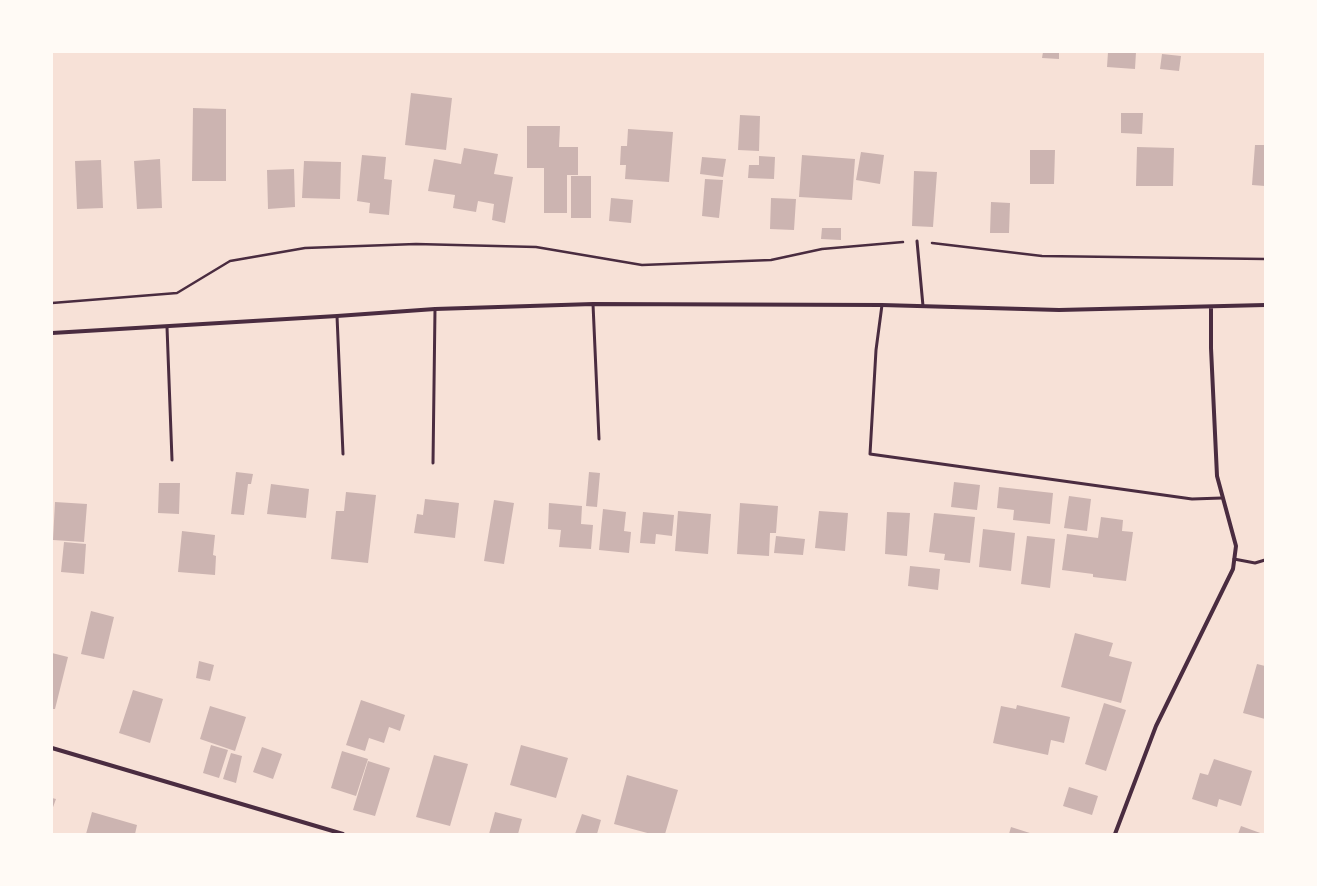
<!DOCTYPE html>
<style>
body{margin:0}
#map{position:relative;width:1317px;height:886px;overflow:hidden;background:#f7e1d7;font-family:"Open Sans",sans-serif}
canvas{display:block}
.frame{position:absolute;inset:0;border:53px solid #fffaf5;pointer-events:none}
</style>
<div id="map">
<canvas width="1317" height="886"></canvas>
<div class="frame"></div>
</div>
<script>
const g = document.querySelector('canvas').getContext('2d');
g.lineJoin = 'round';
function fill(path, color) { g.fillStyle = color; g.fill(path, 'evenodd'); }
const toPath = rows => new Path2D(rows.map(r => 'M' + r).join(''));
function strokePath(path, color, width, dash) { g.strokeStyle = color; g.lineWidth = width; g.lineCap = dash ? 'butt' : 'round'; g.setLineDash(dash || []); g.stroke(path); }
fill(toPath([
 [1043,52,1059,52,1059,59,1042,58],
 [1108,52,1136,52,1135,69,1107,67],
 [1162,54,1181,56,1179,71,1160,69],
 [411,93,452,98,446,150,405,145],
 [193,108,226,109,226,181,192,181],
 [1121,113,1143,113,1142,134,1121,133],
 [740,115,760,116,759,151,738,150],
 [527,126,560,126,559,147,578,147,578,175,567,175,567,213,544,213,544,168,527,168],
 [628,129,673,132,669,182,625,179,626,165,620,165,621,146,627,146],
 [1255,145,1265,145,1265,186,1252,185],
 [1137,147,1174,148,1173,186,1136,186],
 [464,148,498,154,494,174,513,177,505,223,492,220,494,204,478,201,476,212,453,208,455,195,428,191,434,159,461,164],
 [1030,150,1055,150,1054,184,1030,184],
 [861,152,884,155,880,184,856,180],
 [362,155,386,157,384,179,392,180,389,215,369,213,370,203,357,201],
 [802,155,855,159,852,200,799,197],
 [759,156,775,157,774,179,748,178,749,165,759,165],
 [702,157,726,159,723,177,700,174],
 [160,159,162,208,137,209,134,161],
 [101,160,103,208,77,209,75,161],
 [304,161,341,162,340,199,302,198],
 [294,169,295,207,268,209,267,170],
 [914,171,937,172,933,227,912,226],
 [571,176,591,176,591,218,571,218],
 [705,179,723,180,719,218,702,216],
 [611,198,633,200,631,223,609,221],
 [771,198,796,199,794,230,770,229],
 [991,202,1010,203,1009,233,990,233],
 [822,228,841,228,841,240,821,239],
 [236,472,253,474,251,484,248,484,244,515,231,514],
 [589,472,600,473,597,507,586,506],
 [954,482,980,485,977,510,951,507],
 [159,483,180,483,179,514,158,513],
 [271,484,309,489,306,518,267,514],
 [999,487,1053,493,1050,524,1013,520,1014,510,997,508],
 [346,492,376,495,368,563,331,559,336,511,344,511],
 [1069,496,1091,499,1087,531,1064,528],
 [425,499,459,503,455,538,414,533,417,514,423,515],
 [494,500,514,503,504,564,484,561],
 [55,502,87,504,84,542,53,540],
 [549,503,582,506,581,524,593,525,591,549,559,547,561,530,548,529],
 [740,503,778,506,776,533,770,533,769,556,737,554],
 [603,509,626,512,624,531,631,532,629,553,599,550],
 [678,511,711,514,708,554,675,551],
 [819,511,848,513,845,551,815,548],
 [643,512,674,515,672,536,656,534,655,544,640,543],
 [887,512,910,513,907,556,885,554],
 [934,513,975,517,970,563,944,560,945,554,929,552],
 [1101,517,1123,520,1122,531,1133,532,1126,581,1093,577,1093,574,1062,570,1067,534,1098,538],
 [983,529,1015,533,1011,571,979,567],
 [182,531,215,535,213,555,216,556,215,575,178,572],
 [776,536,805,539,803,555,774,553],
 [1027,536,1055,539,1050,588,1021,584],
 [64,542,86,544,84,574,61,572],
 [910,566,940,569,938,590,908,586],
 [91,611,114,617,104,659,81,654],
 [1075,633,1113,643,1109,656,1132,662,1121,703,1061,687],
 [52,653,68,657,55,709,52,709],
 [199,661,214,665,210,681,196,678],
 [1257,664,1265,666,1265,719,1243,713],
 [133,690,163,699,150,743,119,733],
 [361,700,405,715,400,731,389,727,384,743,369,738,365,751,346,745],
 [1104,703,1126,710,1106,771,1085,764],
 [1017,705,1070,717,1064,743,1051,740,1048,755,993,743,1001,706,1016,709],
 [210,706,246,717,235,751,200,739],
 [211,745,228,750,219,778,203,773],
 [521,745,568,758,556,798,510,785],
 [262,747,282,754,273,779,253,772],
 [342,751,368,759,356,796,331,788],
 [231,753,242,756,236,783,223,779],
 [434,755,468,764,450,826,416,817],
 [1214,759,1252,771,1241,806,1219,799,1217,807,1192,799,1200,773,1208,775],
 [368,761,390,768,375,816,353,810],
 [627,775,678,790,665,834,651,834,614,824],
 [1069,787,1098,796,1092,815,1063,806],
 [52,798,56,799,52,810],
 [92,812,137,825,135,834,86,834],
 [495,812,522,819,518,834,489,834],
 [582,814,601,820,597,834,575,834],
 [1241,826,1263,834,1238,834],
 [1011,827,1033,834,1009,834]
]), '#ccb4b1');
strokePath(toPath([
 [932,243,1042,256,1265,259],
 [52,303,177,293,230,261,305,248,416,244,536,247,642,265,771,260,822,249,903,242]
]), '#4a2c40', 2.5);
strokePath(toPath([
 [917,241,923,306],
 [593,304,599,439],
 [882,305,876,350,870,454,1192,499,1222,498],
 [337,316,343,454],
 [167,327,172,460],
 [433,463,435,309],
 [1234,559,1255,563,1265,560]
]), '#4a2c40', 3);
strokePath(toPath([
 [52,333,337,316,435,309,593,304,882,305,1059,310,1265,305],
 [52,748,343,834],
 [1115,834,1156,726,1233,569,1236,546,1217,476,1211,348,1211,307]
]), '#4a2c40', 4);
</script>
